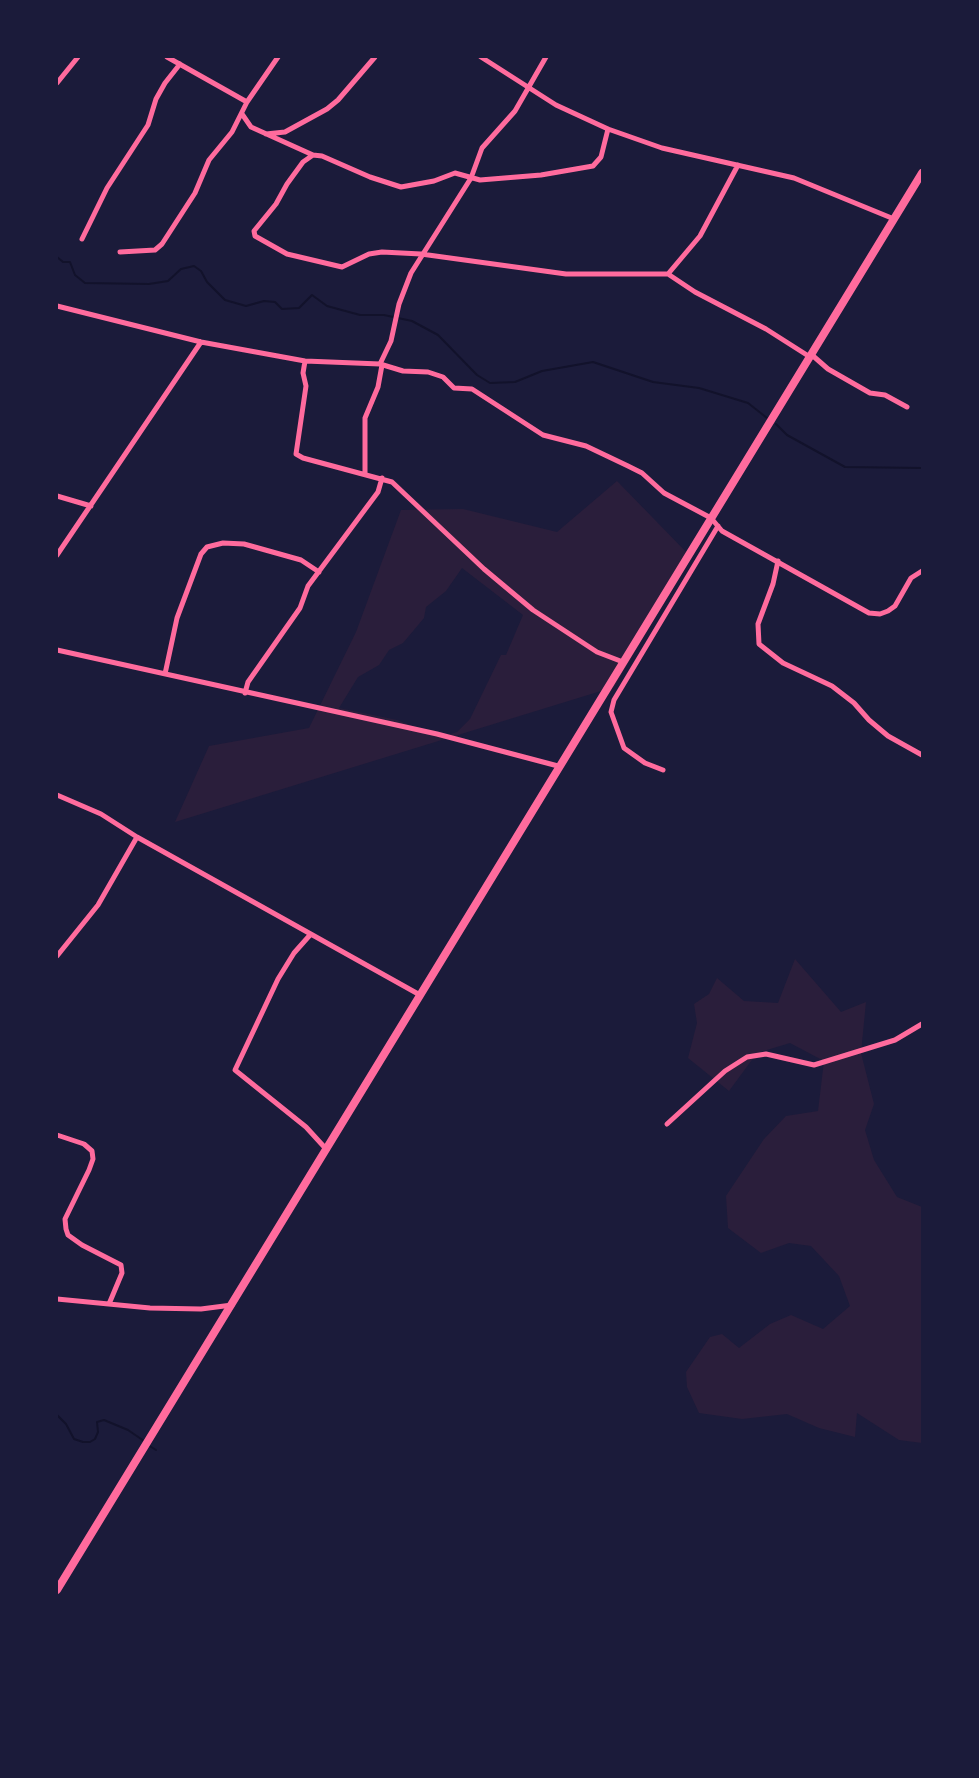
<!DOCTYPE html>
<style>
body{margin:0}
#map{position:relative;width:979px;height:1778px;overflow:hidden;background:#1b1b3a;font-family:"DM Sans",sans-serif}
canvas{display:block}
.frame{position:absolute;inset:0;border:58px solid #1b1b3a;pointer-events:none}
</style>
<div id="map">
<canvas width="979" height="1778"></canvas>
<div class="frame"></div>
</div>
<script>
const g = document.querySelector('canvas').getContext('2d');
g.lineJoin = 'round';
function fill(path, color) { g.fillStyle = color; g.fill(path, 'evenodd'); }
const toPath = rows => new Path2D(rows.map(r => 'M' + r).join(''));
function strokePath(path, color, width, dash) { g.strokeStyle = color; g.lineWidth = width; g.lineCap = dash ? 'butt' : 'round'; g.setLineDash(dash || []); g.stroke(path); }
fill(toPath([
 [617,481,691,557,614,687,175,822,209,746,309,728,356,632,401,510,463,509,557,532],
 [462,568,523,615,506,655,501,655,470,719,457,732,442,737,397,720,339,708,358,677,379,665,389,650,403,643,424,618,426,607,446,591],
 [795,959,841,1012,866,1002,861,1053,874,1104,865,1130,874,1160,897,1197,922,1207,922,1443,899,1440,857,1413,855,1437,819,1428,787,1414,742,1419,699,1413,687,1387,686,1372,710,1337,722,1334,739,1348,770,1324,791,1315,823,1329,850,1306,839,1276,811,1246,789,1243,761,1253,728,1228,726,1196,764,1139,786,1116,818,1111,824,1061,790,1043,757,1053,729,1091,688,1058,697,1023,694,1004,709,994,717,978,744,1001,778,1003]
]), '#2a1e3b');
strokePath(toPath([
 [57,257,63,262,70,262,75,275,85,283,149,284,168,281,181,269,194,266,201,271,207,282,225,300,246,306,264,301,275,302,282,309,299,308,312,295,327,306,360,315,384,315,412,321,438,335,477,375,490,383,515,382,542,371,593,362,653,382,699,388,748,403,767,418],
 [776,424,787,435,845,467,922,468],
 [57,1415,66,1424,74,1439,83,1442,90,1442,95,1439,98,1432,97,1422,104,1420,128,1430,144,1441],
 [148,1445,156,1450]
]), '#12122b', 2);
strokePath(toPath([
 [167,57,247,102],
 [481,57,556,105,608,129,662,148,794,178,894,219],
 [57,83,78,57],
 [242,114,251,127,313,155],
 [608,129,601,157,593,166,541,175,480,180,455,173,434,181,401,187,370,177,322,156,313,155,303,162,287,184,276,204,254,231,255,236,287,254,342,267,369,254,382,252,421,254,566,274,668,274,695,292,766,329,810,357],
 [266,134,285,132,327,109,338,100,375,57],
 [82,239,107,188,148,125,156,99,165,83,180,64],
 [120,252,155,250,162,244,195,193,209,160,232,132,247,102,278,57],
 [668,274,700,236,738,165],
 [57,306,201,342,305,361,380,364,403,371,428,372,443,377,454,388,472,389,543,435,586,446,628,466,642,473,664,493,711,518,722,531,869,613,880,614,888,611,895,606,911,578,922,571],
 [812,355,828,369,870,393,885,395,907,407],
 [305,361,303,373,306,386,296,454,303,458,392,482,484,569,533,610,597,652,623,662],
 [380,364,391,341,399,304,411,273,471,178,482,148,515,111,546,57],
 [365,473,365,418,378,387,382,365],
 [57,496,91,506],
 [57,555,201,342],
 [778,561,773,584,758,624,759,644,783,663,832,686,854,703,869,720,888,736,922,755],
 [57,650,437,734,558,766],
 [165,674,177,618,201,554,207,547,223,543,244,544,301,560,319,572],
 [245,693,248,682,300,608,308,586,378,492,382,478],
 [663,770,645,763,624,748,611,712,614,700,718,526],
 [57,795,101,814,137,837,420,995],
 [310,935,294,953,278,979,235,1070,306,1127,327,1150],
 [57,956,98,905,137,837],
 [667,1124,725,1071,747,1057,766,1054,814,1065,895,1040,922,1024],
 [57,1135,84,1144,92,1151,93,1159,89,1170,65,1219,66,1229,68,1235,82,1245,121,1265,122,1273,109,1304],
 [57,1299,150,1308,201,1309,232,1305]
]), '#ff6b9d', 5);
strokePath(toPath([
 [57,1590,922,173]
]), '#ff6b9d', 8);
</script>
